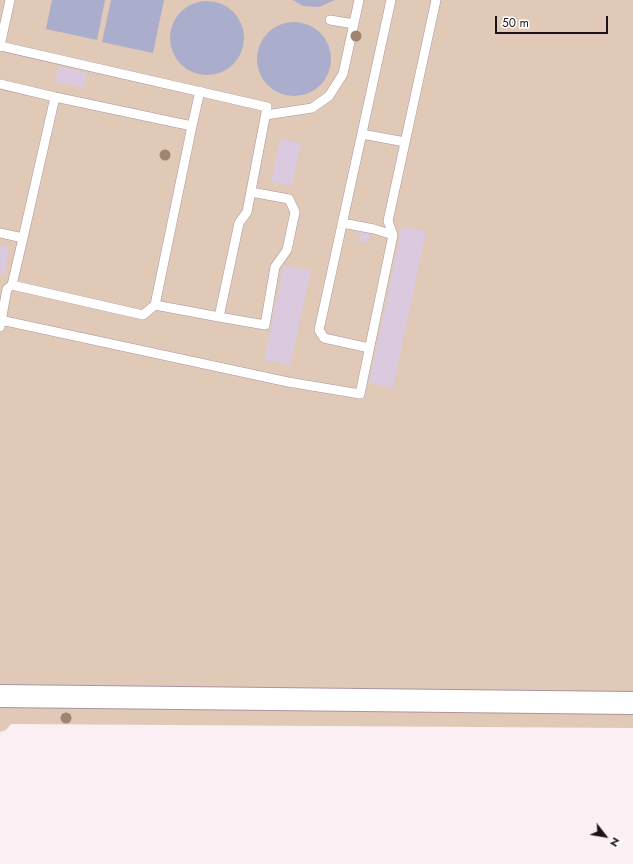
<!DOCTYPE html>
<style>
body{margin:0}
#map{position:relative;width:633px;height:864px;overflow:hidden;background:#fbeff4;font-family:Jost,sans-serif}
canvas{display:block}
.north{position:absolute;left:585px;top:816px;width:40px;height:40px;-webkit-text-stroke:3px #fff;paint-order:stroke;rotate:121deg;font-size:11px;font-weight:700;line-height:16px;text-align:center;color:#1d1317}
.north::after{content:'';display:block;margin:auto;width:14px;height:18px;background:#1d1317;clip-path:polygon(50% 0,100% 100%,50% 72%,0 100%)}
.scale{position:absolute;left:495px;top:16px;width:113px;height:18px;box-sizing:border-box;border:2px solid #1d1317;border-top:0;padding-left:5px;font-size:12px;line-height:14px;white-space:nowrap;color:#1d1317;-webkit-text-stroke:3px #fff;paint-order:stroke}
</style>
<div id="map">
<canvas width="633" height="864"></canvas>
<div class="north">N</div>
<div class="scale">50 m</div>
</div>
<script>
const g = document.querySelector('canvas').getContext('2d');
g.lineJoin = 'round';
function fill(path, color) { g.fillStyle = color; g.fill(path, 'evenodd'); }
const toPath = rows => new Path2D(rows.map(r => 'M' + r).join(''));
function strokePath(path, color, width, dash) { g.strokeStyle = color; g.lineWidth = width; g.lineCap = dash ? 'butt' : 'round'; g.setLineDash(dash || []); g.stroke(path); }
fill(toPath([
 [0,0,633,0,633,728,11,724,6,730,0,732]
]), '#e0c9b6');
fill(toPath([
 [52,0,105,0,97,40,46,29],
 [111,0,164,0,153,53,102,42],
 [293,0,335,0,319,7,303,6],
 '170 38a37 37 0 1 1 74 0a37 37 0 1 1-74 0Z',
 '257 59a37 37 0 1 1 74 0a37 37 0 1 1-74 0Z'
]), '#abadcd');
fill(toPath([
 [59,66,87,73,84,88,55,82],
 [280,139,301,143,292,186,271,182],
 [402,227,426,231,393,388,369,383],
 [360,231,370,233,368,243,358,241],
 [0,245,9,247,4,275,0,274],
 [284,265,311,271,290,365,264,360]
]), '#dac9df');
const service = toPath([
 [330,20,354,24],
 [0,46,10,0],
 [0,47,0,46,267,107,247,212,239,223,219,317,155,305,143,315,12,285,7,289,0,327],
 [0,84,55,97],
 [266,115,312,108,329,96,343,74,359,0],
 [192,126,200,91],
 [362,134,405,142],
 [342,223,374,229,393,235],
 [0,233,23,238,12,285],
 [23,238,55,97,192,126,155,305],
 [219,317,265,325,275,267,287,250,295,212,289,199,251,192],
 [0,320,288,382,360,394,393,235,388,221,436,0],
 [369,348,324,338,319,330,391,0]
]);
const primary = toPath([
 [0,696,633,703]
]);
strokePath(service, '#ad939d', 10);
strokePath(primary, '#ad939d', 24);
strokePath(service, '#fff', 9);
strokePath(primary, '#fff', 22);
g.fillStyle = '#9f856f';
for (const [x, y] of [
 [356,36],
 [165,155],
 [66,718]
]) { g.beginPath(); g.arc(x, y, 5.5, 0, 2 * Math.PI); g.fill(); }
</script>
